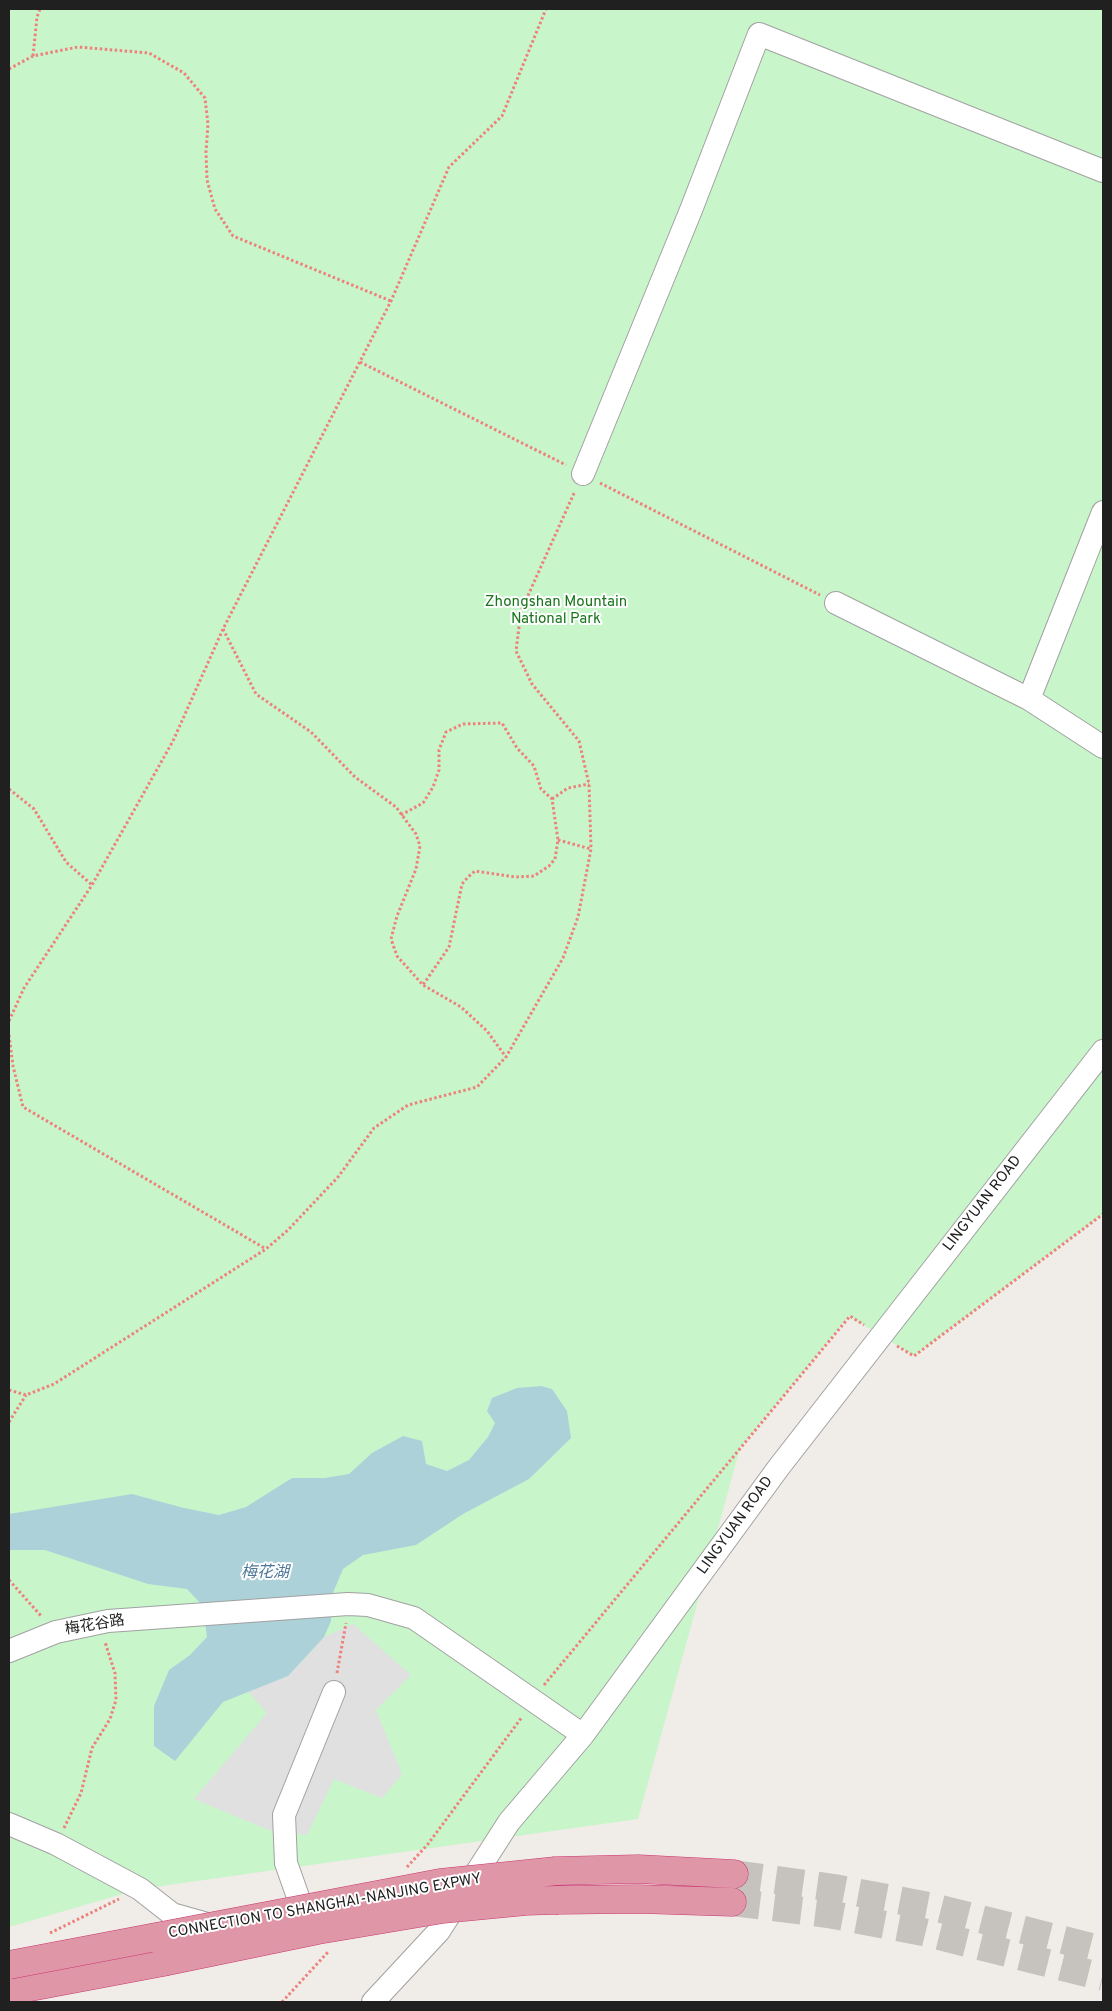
<!DOCTYPE html>
<meta charset="utf-8">
<style>
body{margin:0}
#map{position:relative;width:1112px;height:2011px;overflow:hidden;background:#f0ece7;font-family:Overpass,sans-serif}
canvas{display:block}
.frame{position:absolute;inset:0;border:10px solid #202020;pointer-events:none}
</style>
<div id="map">
<canvas width="1112" height="2011"></canvas>
<div class="frame"></div>
</div>
<script>
const g = document.querySelector('canvas').getContext('2d');
g.lineJoin = 'round';
function fill(path, color) { g.fillStyle = color; g.fill(path, 'evenodd'); }
const toPath = rows => new Path2D(rows.map(r => 'M' + r).join(''));
function strokePath(path, color, width, dash) { g.strokeStyle = color; g.lineWidth = width; g.lineCap = dash ? 'butt' : 'round'; g.setLineDash(dash || []); g.stroke(path); }
function write(font, color, halo, rows, align = 'center') {
  g.font = font + ' Overpass,"Noto Sans SC",sans-serif'; g.lineWidth = 4; g.setLineDash([]); g.textBaseline = 'middle'; g.strokeStyle = halo; g.fillStyle = color; for (const [text, x, y, turn = 0] of rows) {
    g.save(); g.translate(x, y); g.rotate((+turn || 0) * Math.PI / 180); g.textAlign = isNaN(turn) ? turn : align; if (halo) g.strokeText(text, 0, 0); g.fillText(text, 0, 0); g.restore();
  }
}
fill(toPath([
 [9,9,1103,9,1103,1214,914,1356,849,1316,740,1448,638,1819,140,1889,9,1927]
]), '#c9f5cb');
fill(toPath([
 [353,1624,411,1675,376,1710,402,1774,382,1798,334,1779,307,1835,269,1830,194,1799,267,1713,248,1691,288,1676,324,1637]
]), '#e0e0e0');
fill(toPath([
 [541,1386,552,1389,567,1411,571,1438,529,1479,463,1514,416,1545,363,1555,343,1569,332,1595,331,1621,324,1637,288,1676,223,1702,175,1761,154,1746,154,1706,169,1670,190,1655,207,1637,203,1606,187,1589,148,1584,45,1550,9,1550,9,1514,132,1494,184,1508,219,1515,246,1507,292,1478,325,1478,349,1474,372,1453,403,1436,422,1441,426,1464,447,1471,469,1460,488,1437,495,1423,487,1411,492,1398,517,1388]
]), '#acd1d9');
strokePath(toPath([
 [734,1874,834,1888,929,1906,1103,1950],
 [732,1902,828,1914,923,1932,1103,1977]
]), '#c6c3bf', 28, [28, 14]);
const minor = toPath([
 [583,474,691,210,759,34,1103,171],
 [836,603,1029,699,1103,747],
 [1029,699,1103,512],
 [9,1651,56,1632,108,1621,348,1604,368,1605,414,1618,583,1735],
 [9,1824,56,1844,140,1889,172,1914,211,1925],
 [303,1911,286,1863,284,1815,334,1692],
 [373,2002,439,1931,509,1822,583,1735,779,1467,1103,1051]
]);
const highway = toPath([
 [556,1871,638,1869,734,1874],
 [558,1900,638,1899,732,1902],
 [9,1991,163,1962]
]);
strokePath(minor, '#a1a1a1', 24);
strokePath(highway, '#ca3771', 29);
strokePath(toPath([
 [33,56,37,17,40,9],
 [9,69,33,56,78,47,149,53,184,73,205,98,208,124,206,152,207,180,215,209,233,236,391,301],
 [360,362,566,465],
 [600,483,820,595],
 [223,629,256,694,311,732,355,777,396,807,416,834,420,846,416,869,397,916,391,939,397,956,423,985,461,1007,487,1031,506,1057],
 [9,789,34,809,66,862,92,885],
 [552,799,568,788,589,784],
 [401,815,423,803,433,787,439,770,439,750,446,732,463,724,502,723,517,748,534,766,541,789,552,799,558,840,555,859,549,866,534,876,515,877,475,871,468,877,462,884,449,947,423,985],
 [558,840,591,849],
 [9,1021,24,988,92,885,173,741,223,629,391,301,449,167,502,116,546,9],
 [9,1035,13,1066,23,1107,266,1249],
 [897,1346,914,1356,1103,1214],
 [9,1390,26,1395,54,1384,266,1249,288,1230,338,1177,374,1128,408,1105,477,1087,506,1057,563,958,578,917,591,849,589,784,579,741,532,684,516,651,521,611,575,491],
 [9,1422,26,1395],
 [9,1580,42,1617],
 [337,1673,346,1623],
 [544,1685,850,1316,864,1325],
 [64,1828,81,1793,92,1748,110,1719,116,1700,115,1673,105,1642],
 [407,1867,428,1844,522,1717],
 [50,1933,119,1899],
 [282,2002,328,1952]
]), '#ed817b', 3, [2.5, 2.5]);
strokePath(minor, '#fff', 22);
strokePath(highway, '#df97a8', 28);
const highwayBridge = toPath([
 [163,1962,318,1930,443,1909,526,1901,558,1900],
 [9,1965,440,1883,556,1871]
]);
strokePath(highwayBridge, '#ca3771', 29, []);
strokePath(highwayBridge, '#df97a8', 28);
write('15px', '#17751a', '#fff', [
 ["Zhongshan Mountain",556,603],
 ["National Park",556,620]
]);
write('15px', '#202020', '#fff', [
 ["LINGYUAN ROAD",983,1204,-52],
 ["LINGYUAN ROAD",736,1526,-54],
 ["梅花谷路",95,1626,-9],
 ["CONNECTION TO SHANGHAI-NANJING EXPWY",325,1907,-10]
]);
write('italic 16px', '#4e7798', '#fff', [
 ["梅花湖",265,1574]
]);
</script>
